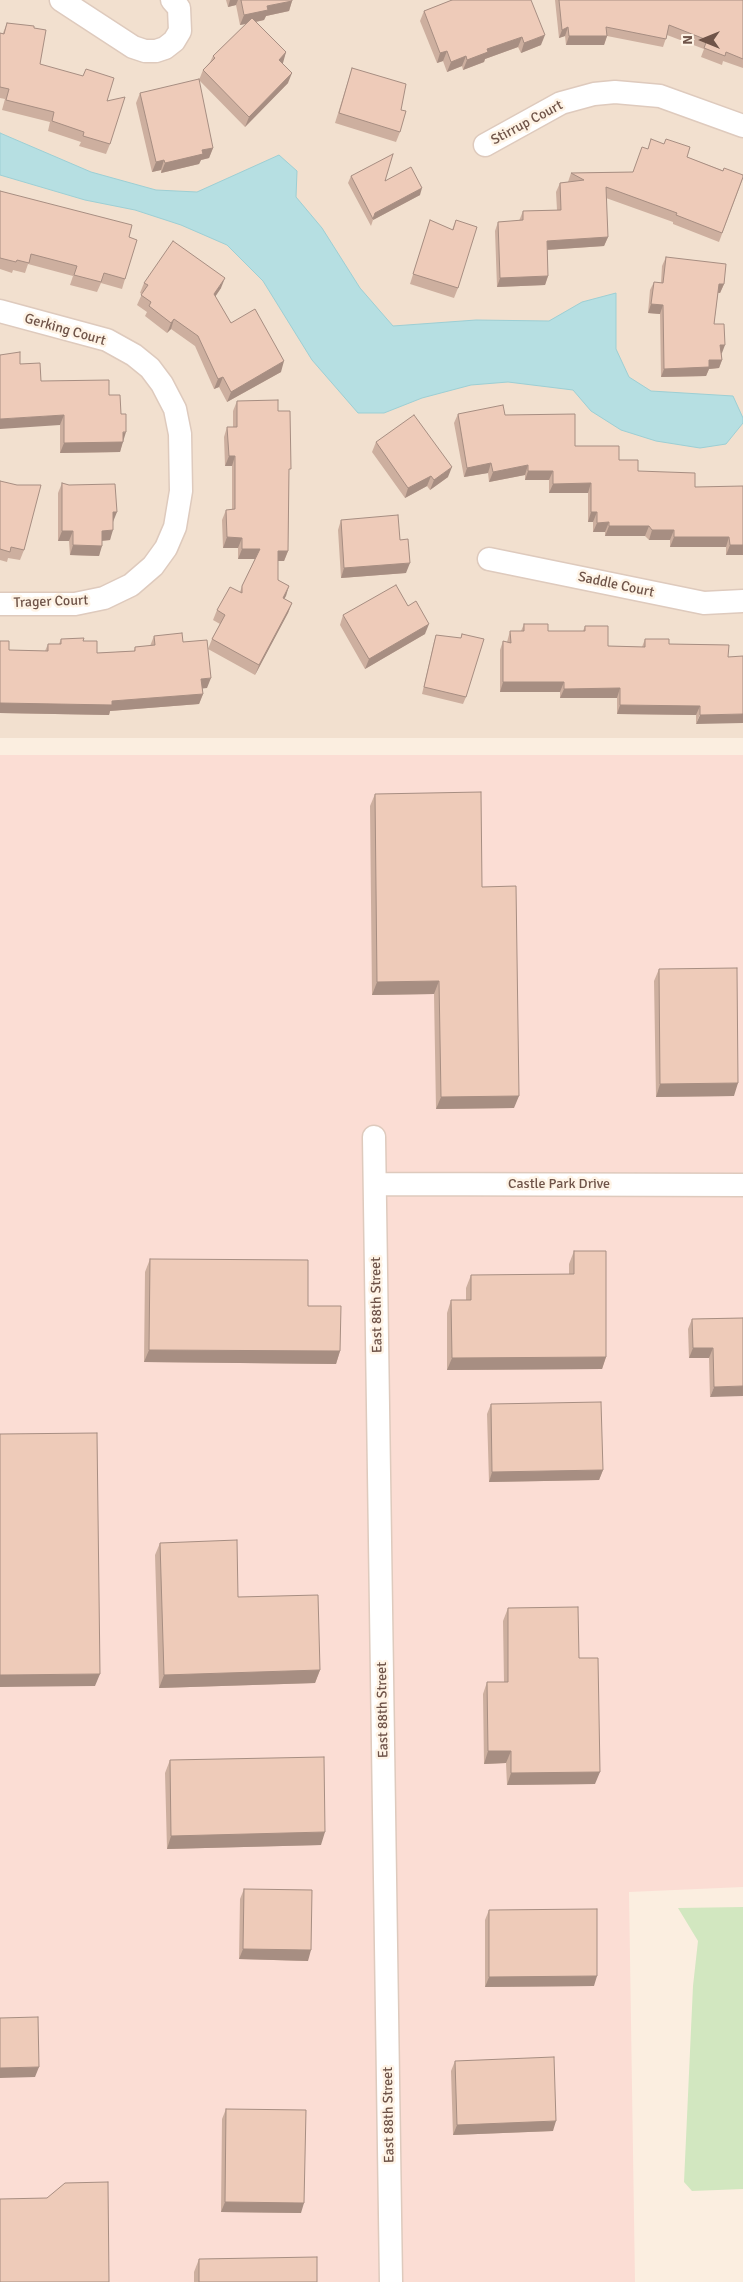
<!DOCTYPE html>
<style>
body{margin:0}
#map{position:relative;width:743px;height:2282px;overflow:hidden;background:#fbeee0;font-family:Signika,sans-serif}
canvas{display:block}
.north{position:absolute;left:678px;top:15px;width:50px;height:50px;-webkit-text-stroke:4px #fef3e5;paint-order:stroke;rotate:270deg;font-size:14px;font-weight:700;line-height:20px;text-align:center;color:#6f5449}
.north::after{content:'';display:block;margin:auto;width:18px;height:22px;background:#6f5449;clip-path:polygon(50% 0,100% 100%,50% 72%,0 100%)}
</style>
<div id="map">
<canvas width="743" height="2282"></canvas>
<div class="north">N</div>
</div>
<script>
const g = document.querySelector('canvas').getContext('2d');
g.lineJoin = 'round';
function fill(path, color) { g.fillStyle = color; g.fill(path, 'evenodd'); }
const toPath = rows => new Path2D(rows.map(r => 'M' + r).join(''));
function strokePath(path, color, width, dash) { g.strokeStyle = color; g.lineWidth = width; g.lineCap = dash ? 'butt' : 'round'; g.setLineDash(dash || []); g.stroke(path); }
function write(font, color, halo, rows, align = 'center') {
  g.font = font + ' Signika,sans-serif'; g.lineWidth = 5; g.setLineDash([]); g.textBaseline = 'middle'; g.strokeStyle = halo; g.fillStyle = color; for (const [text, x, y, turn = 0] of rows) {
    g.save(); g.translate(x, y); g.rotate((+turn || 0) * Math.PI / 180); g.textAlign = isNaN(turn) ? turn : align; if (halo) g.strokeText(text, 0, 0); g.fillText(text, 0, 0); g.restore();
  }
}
fill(toPath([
 [0,0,743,0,743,738,0,738]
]), '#f2e0cf');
fill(toPath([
 [0,755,743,755,743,1887,629,1892,635,2282,0,2282]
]), '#fbddd4');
fill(toPath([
 [743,1907,743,2189,692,2191,684,2182,693,1986,698,1941,678,1908]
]), '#d2e7c0');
const water = toPath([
 [0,133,91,172,156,190,197,192,279,155,297,171,296,197,322,228,360,288,393,326,476,320,549,321,582,302,616,293,616,349,629,377,651,391,733,396,743,418,743,423,726,444,700,448,656,441,621,430,591,411,573,390,508,382,471,385,422,398,384,413,358,413,312,360,263,281,227,245,181,225,135,210,85,200,0,175,0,133]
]);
fill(water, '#b6dfe2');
strokePath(water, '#9dcfd4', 1);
const street = toPath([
 [61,0,133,47,145,51,156,51,165,48,174,41,180,31,179,8,172,0],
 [485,145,561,103,594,94,615,92,660,96,743,126],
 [0,311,107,340,134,355,150,368,162,384,175,409,180,434,181,491,175,527,166,548,153,566,131,585,104,598,75,604,0,604],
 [489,559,704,603,743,601],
 [374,1137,391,2282],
 [375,1184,743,1185]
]);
strokePath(street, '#decabd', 25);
strokePath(street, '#fff', 22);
fill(toPath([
 [226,0,292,0,292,1,289,11,266,16,264,20,256,22,286,52,282,63,288,83,245,127,199,80,203,70,210,62,213,56,246,24,240,25,236,5,228,7],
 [452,0,541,45,521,53,518,47,485,59,484,62,463,70,462,66,447,72,443,61,437,63,420,21,424,11],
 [555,0,743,0,743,68,723,61,722,65,701,57,704,49,667,35,663,47,607,36,604,45,566,45,565,36,559,38],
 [7,23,34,28,40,64,107,101,110,144,106,154,79,146,81,142,48,131,50,122,2,110,5,99,0,98,0,33,3,33],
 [352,68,401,110,400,132,396,142,335,123],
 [140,93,213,148,209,158,201,160,199,164,161,173,161,170,152,172,136,103],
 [648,149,687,157,743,178,719,242,673,224,673,222,606,198,608,237,604,246,547,250,548,276,545,285,497,287,495,231,498,222,519,221,523,211,557,210,556,192,560,183,568,182,571,173,633,172],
 [351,176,385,181,420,195,373,220,371,226,348,183],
 [0,191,129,237,125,279,122,289,101,283,97,292,70,285,73,276,28,264,25,273,13,270,12,273,0,269],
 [430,220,452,230,456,220,458,288,454,298,410,284],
 [666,257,724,284,720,293,718,293,714,324,722,353,722,360,719,368,709,369,706,376,661,377,660,314,648,313,650,290,654,282,661,283,662,266],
 [144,283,221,288,215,297,231,323,281,372,227,402,219,387,214,389,195,346,171,329,167,333,145,316,147,312,137,305,142,294,140,293],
 [20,364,41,381,109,395,121,414,123,440,120,452,60,453,60,425],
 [237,401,278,411,289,474,288,551,284,561,278,561,278,580,289,586,284,599,292,603,288,613,255,675,208,649,212,639,220,624,213,620,217,610,240,592,242,586,255,559,238,559,238,548,223,548,222,520,226,510,232,510,232,466,225,466,224,437,227,427,233,427,233,411],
 [458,414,505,415,575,446,619,460,638,471,695,487,743,555,726,555,726,547,670,547,670,540,649,540,645,536,605,536,605,532,593,532,593,522,588,522,588,493,549,493,549,480,525,480,525,475,489,482,488,473,464,477,454,423],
 [376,442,448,477,430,490,427,486,405,498,372,452],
 [0,481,24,550,20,560,8,558,7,562,0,560],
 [62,483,113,521,110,540,102,541,99,556,70,555,69,541,58,541,58,493],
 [341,520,400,540,406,573,341,578,338,530],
 [408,606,425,634,365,669,340,625,343,615],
 [524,624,548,631,583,631,585,626,608,646,642,647,645,639,669,644,729,645,696,724,696,715,617,714,617,698,560,698,560,692,500,692,500,650,503,641,507,642,510,631,521,631],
 [436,635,466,697,463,704,422,694,434,642],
 [154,636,183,642,207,688,202,688,203,694,199,704,110,711,109,715,0,713,0,641,9,650,45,651,48,644,59,644,61,639,83,641,97,653,134,651,135,647,150,646],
 [375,794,482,887,514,1108,436,1109,434,994,372,995,370,806],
 [659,969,734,1096,656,1097,654,981],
 [574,1251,606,1357,602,1369,447,1370,447,1313,451,1300,466,1300,466,1288,471,1275,569,1275,569,1264],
 [150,1259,308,1306,340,1351,336,1364,144,1362,145,1272],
 [743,1318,710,1397,709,1358,689,1358,688,1329,692,1319],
 [491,1404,603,1470,599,1480,489,1482,487,1414],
 [160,1543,238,1597,320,1670,315,1683,159,1688,155,1555],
 [508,1608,579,1658,595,1784,507,1785,506,1763,484,1764,483,1694,487,1682,504,1682,503,1621],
 [170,1760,321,1845,167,1849,165,1773],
 [244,1889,308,1961,239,1959,240,1899],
 [489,1910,594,1986,485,1987,485,1920],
 [455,2061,553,2131,453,2135,451,2071],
 [226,2109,301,2213,221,2212,222,2119],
 [199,2259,317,2282,194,2282,194,2272]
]), '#cdaf9f');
fill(toPath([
 [230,0,238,0,236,5,228,7],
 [292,1,289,11,266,16,264,20,240,25,244,15,267,6],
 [568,27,565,36,559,38,562,30],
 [545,35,541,45,521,53,524,43],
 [569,36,607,36,604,45,566,45],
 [522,37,518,47,485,59,484,62,463,70,467,60,487,49],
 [447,51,443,61,437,63,440,53],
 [286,52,283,63,275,70,279,60],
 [466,56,462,66,447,72,451,62],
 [292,73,288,83,245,127,249,117],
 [213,148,209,158,201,160,199,164,161,173,165,163,202,150],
 [164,160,161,170,152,172,156,162],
 [422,188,420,195,373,220,375,213],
 [608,237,604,246,544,250,547,241],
 [548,276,545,285,497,287,500,278],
 [225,278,221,288,210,304,214,294],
 [719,284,724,284,720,293,716,292],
 [651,304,663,305,660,314,648,313],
 [174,319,171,329,167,333,171,323],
 [720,345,725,345,722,353,717,354],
 [709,360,722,360,719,368,709,369,706,376,661,377,664,369],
 [284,361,281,372,227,402,231,392],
 [223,377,219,387,214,389,218,379],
 [64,415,60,425,0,429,0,419],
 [126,432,120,452,60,453,64,443],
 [229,456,235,456,232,466,225,466],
 [491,463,488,473,464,477,467,468],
 [528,465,525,475,489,482,493,472],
 [452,467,448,477,430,490,434,480],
 [528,471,553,471,549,480,525,480],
 [431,476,427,486,405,498,408,488],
 [591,483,588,493,549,493,553,484],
 [113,512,117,512,113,522],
 [591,512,597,512,593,522,588,522],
 [609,522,605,532,593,532,597,523],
 [609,526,649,526,645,536,605,536],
 [113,530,110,540,99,541,102,531],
 [652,530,674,530,670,540,649,540],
 [62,531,73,531,69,541,58,541],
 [227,537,242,538,238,548,223,548],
 [674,537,729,537,726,547,670,547],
 [73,545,102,546,99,556,70,555],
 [730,545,743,545,743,555,726,555],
 [242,549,260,549,257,559,238,559],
 [278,551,288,551,284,561,274,561],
 [410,563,406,573,341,578,344,568],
 [289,586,286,596,279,608,283,598],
 [292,603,288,613,255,675,259,665],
 [429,624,425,634,365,669,369,659],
 [211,678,207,688,198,689,201,679],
 [503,682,564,682,560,692,500,692],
 [620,688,617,698,560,698,564,689],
 [203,694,199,704,110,711,109,715,0,713,0,703,112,701],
 [620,705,700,706,696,715,617,714],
 [743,714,743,723,696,724,700,715],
 [439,981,434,994,372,995,377,982],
 [738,1083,734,1096,656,1097,660,1084],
 [519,1096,514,1108,436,1109,441,1097],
 [693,1348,713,1348,709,1358,689,1358],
 [149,1350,340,1351,336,1364,144,1362],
 [606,1357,602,1369,447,1370,452,1358],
 [743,1386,743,1396,710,1397,714,1387],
 [603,1470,599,1480,489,1482,492,1472],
 [320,1670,315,1683,159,1688,164,1675],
 [100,1674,95,1686,0,1687,0,1675],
 [488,1751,511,1751,506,1763,484,1764],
 [600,1772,595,1784,507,1785,511,1773],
 [325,1832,321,1845,167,1849,171,1836],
 [243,1949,311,1950,308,1961,239,1959],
 [597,1976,594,1986,485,1987,489,1977],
 [39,2067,35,2077,0,2078,0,2068],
 [556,2121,553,2131,453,2135,457,2125],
 [225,2202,304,2203,301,2213,221,2212]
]), '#a78e82');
const building = toPath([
 [241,0,292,0,292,1,267,6,268,10,244,15,241,0],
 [452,0,531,0,545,35,524,43,522,37,487,49,488,52,467,60,466,56,451,62,447,51,440,53,424,11,452,0],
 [559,0,743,0,743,59,726,52,725,56,704,48,707,40,669,25,666,39,606,27,607,36,569,36,568,27,562,30,559,0],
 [252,18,286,52,279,60,292,73,249,117,203,70,215,58,213,56,252,18],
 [7,23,34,26,34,28,46,30,40,64,83,76,86,69,114,78,107,101,125,97,110,144,83,136,84,132,52,121,54,112,6,100,9,89,0,87,0,33,4,34,7,23],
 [352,68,406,84,401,110,406,111,400,132,339,113,352,68],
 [199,79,213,148,202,150,203,154,165,163,164,160,156,162,140,93,199,79],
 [651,139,664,144,666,139,690,147,687,157,723,171,724,168,743,175,743,177,722,233,676,215,677,213,606,187,608,237,547,241,548,276,500,278,498,222,523,220,523,211,561,210,560,183,584,180,571,173,633,172,642,147,648,149,651,139],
 [393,154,385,181,411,167,422,188,375,213,373,219,351,176,393,154],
 [0,191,132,225,129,237,137,240,125,279,104,273,101,282,74,275,77,266,31,254,29,263,17,260,16,262,0,258,0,191],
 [430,220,453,230,456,220,477,227,458,288,413,274,430,220],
 [173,241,225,278,214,294,231,323,255,309,284,361,231,392,223,377,218,379,198,336,174,319,171,323,149,306,151,302,141,295,148,285,144,283,173,241],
 [666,257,726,264,724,284,719,284,714,324,724,324,725,345,720,345,722,360,709,360,709,367,664,369,663,305,651,304,654,282,663,283,666,257],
 [20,352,20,364,40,363,41,381,109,380,109,395,120,395,121,414,126,414,126,432,123,432,123,442,64,443,64,415,0,419,0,355,20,352],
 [278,400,278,411,290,411,291,469,289,469,288,551,278,551,278,580,289,586,283,598,292,603,259,665,212,639,225,615,217,610,230,587,242,593,242,586,260,549,242,549,242,538,227,537,226,510,235,509,235,456,229,456,227,427,237,427,237,401,278,400],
 [503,405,505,415,575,414,575,446,619,446,619,460,638,460,638,471,695,473,695,487,743,486,743,545,730,545,729,537,674,537,674,530,652,530,649,526,609,526,609,522,597,523,597,512,591,512,591,483,553,484,553,471,528,471,528,465,493,472,491,463,467,468,458,414,503,405],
 [414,415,452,467,434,480,431,476,408,488,376,442,414,415],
 [0,481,17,485,41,485,24,550,11,547,10,552,0,549,0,481],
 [62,483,69,485,115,484,117,512,113,512,113,530,102,531,102,546,73,545,73,531,62,531,62,483],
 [398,515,400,540,408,539,410,563,344,568,341,520,398,515],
 [396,585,408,606,416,601,429,624,369,659,343,615,396,585],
 [524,624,548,624,548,631,585,631,585,626,608,626,608,646,645,647,645,639,669,639,669,644,729,645,728,657,743,656,743,714,700,715,700,706,620,705,620,688,564,689,564,682,503,682,503,641,511,643,510,631,524,631,524,624],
 [182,633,183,642,207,640,211,678,201,679,203,694,112,701,112,705,0,703,0,641,9,641,9,650,48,651,48,644,61,644,61,639,84,638,83,641,97,641,97,653,135,651,135,647,155,645,154,636,182,633],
 [462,634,484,639,466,697,424,687,436,635,461,638,462,634],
 [481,792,482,887,516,886,519,1096,441,1097,439,981,377,982,375,794,481,792],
 [737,968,738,1083,660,1084,659,969,737,968],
 [574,1251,606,1251,606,1357,452,1358,451,1300,471,1300,471,1275,574,1274,574,1251],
 [150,1259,308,1260,308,1306,341,1306,340,1351,149,1350,150,1259],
 [743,1318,743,1386,714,1387,713,1348,693,1348,692,1319,743,1318],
 [601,1402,603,1470,492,1472,491,1404,601,1402],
 [97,1433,100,1674,0,1675,0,1434,97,1433],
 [237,1540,238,1597,318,1595,320,1670,164,1675,160,1543,237,1540],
 [578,1607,579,1658,598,1658,600,1772,511,1773,511,1751,488,1751,487,1682,508,1682,508,1608,578,1607],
 [324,1757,325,1832,171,1836,170,1760,324,1757],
 [244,1889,312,1890,311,1950,243,1949,244,1889],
 [597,1909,597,1976,489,1977,489,1910,597,1909],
 [38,2017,39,2067,0,2068,0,2018,38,2017],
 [554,2057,556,2121,457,2125,455,2061,554,2057],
 [226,2109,306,2110,304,2203,225,2202,226,2109],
 [108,2182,109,2282,0,2282,0,2199,47,2198,65,2183,108,2182],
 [317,2257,317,2282,199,2282,199,2259,317,2257]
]);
fill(building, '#eecbb9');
strokePath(building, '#a78e82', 1);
write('14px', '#6f5449', '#fef3e5', [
 ["Stirrup Court",527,123,-28],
 ["Gerking Court",65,330,16],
 ["Saddle Court",616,585,12],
 ["Trager Court",51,602,-2],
 ["Castle Park Drive",559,1184],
 ["East 88th Street",377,1305,-91],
 ["East 88th Street",383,1710,-91],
 ["East 88th Street",389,2115,-91]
]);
</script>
